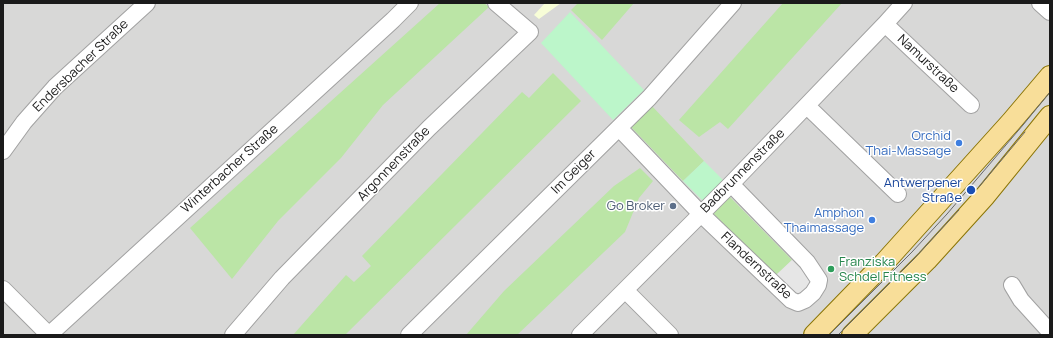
<!DOCTYPE html>
<meta charset="utf-8">
<style>
body{margin:0}
#map{position:relative;width:1053px;height:338px;overflow:hidden;background:#eceae0;font-family:Manrope,sans-serif}
canvas{display:block}
.frame{position:absolute;inset:0;border:4px solid #1a1a1a;pointer-events:none}
</style>
<div id="map">
<canvas width="1053" height="338"></canvas>
<div class="frame"></div>
</div>
<script>
const g = document.querySelector('canvas').getContext('2d');
g.lineJoin = 'round';
function fill(path, color) { g.fillStyle = color; g.fill(path, 'evenodd'); }
const toPath = rows => new Path2D(rows.map(r => 'M' + r).join(''));
function strokePath(path, color, width, dash) { g.strokeStyle = color; g.lineWidth = width; g.lineCap = dash ? 'butt' : 'round'; g.setLineDash(dash || []); g.stroke(path); }
function write(font, color, halo, rows, align = 'center') {
  g.font = font + ' Manrope,sans-serif'; g.lineWidth = 3; g.setLineDash([]); g.textBaseline = 'middle'; g.strokeStyle = halo; g.fillStyle = color; for (const [text, x, y, turn = 0] of rows) {
    g.save(); g.translate(x, y); g.rotate((+turn || 0) * Math.PI / 180); g.textAlign = isNaN(turn) ? turn : align; if (halo) g.strokeText(text, 0, 0); g.fillText(text, 0, 0); g.restore();
  }
}
fill(toPath([
 [3,3,1050,3,1050,335,3,335]
]), '#d8d8d7');
fill(toPath([
 [545,3,561,3,539,19,534,15]
]), '#f7fdd7');
fill(toPath([
 [440,3,484,3,489,7,383,105,341,158,278,221,232,279,190,228],
 [578,3,634,3,602,40,571,10],
 [783,3,842,3,728,129,720,122,699,137,679,120],
 [553,73,581,101,345,335,293,335,346,275,354,282,371,266,362,256,522,92,529,98],
 [651,105,704,161,683,181,630,126],
 [640,168,653,181,639,198,625,232,517,335,466,335,504,291,614,186],
 [730,197,792,260,775,276,713,213]
]), '#bbe5a6');
fill(toPath([
 [570,12,644,90,613,120,541,43],
 [704,161,724,181,703,201,683,181]
]), '#bcf6ca');
fill(toPath([
 [792,260,815,283,798,300,775,276]
]), '#e6e6e6');
const minor = toPath([
 [1040,3,1050,12],
 [885,24,971,105],
 [807,106,898,194],
 [619,128,701,214,791,300,798,303,805,300,813,293,818,285,819,280,807,262,731,184],
 [3,151,24,122,55,87,147,3],
 [1012,285,1021,300,1050,332],
 [3,289,49,335],
 [625,290,670,335],
 [49,335,393,20,410,3],
 [233,335,282,278,429,128,530,32,496,3],
 [409,335,649,98,733,3],
 [580,335,731,184,885,24,904,3]
]);
const major = toPath([
 [814,335,884,263,1011,122,1050,76],
 [852,335,927,260,985,196,1050,116]
]);
strokePath(minor, '#a1a1a1', 18);
strokePath(major, '#8b7506', 22);
strokePath(minor, '#fff', 16);
strokePath(major, '#f8de99', 20);
strokePath(toPath([
 [979,187,1025,132],
 [829,335,912,252,947,214,1023,125,1050,92],
 [838,335,914,259,959,210]
]), '#686868', 1);
for (const [x, y, r, color] of [
 [959,143,4,"#3f7fe0"],
 [971,190,5,"#1a4fb4"],
 [673,206,4,"#5c6f8a"],
 [872,220,4,"#3f7fe0"],
 [831,269,4,"#2e9e5b"]
]) { const dot = new Path2D(); dot.arc(x, y, r, 0, 2 * Math.PI); g.fillStyle = color; g.fill(dot); strokePath(dot, '#fff', 1.5); }
write('13px', '#1a1a1a', '#fff', [
 ["Namurstraße",928,64,43],
 ["Endersbacher Straße",81,66,-44],
 ["Argonnenstraße",394,164,-46],
 ["Winterbacher Straße",230,169,-42],
 ["Badbrunnenstraße",743,171,-45],
 ["Im Geiger",574,172,-45],
 ["Flandernstraße",756,266,43]
]);
write('13px', '#366cbe', '#fff', [
 ["Orchid",951,136],
 ["Thai-Massage",951,151],
 ["Amphon",864,213],
 ["Thaimassage",864,228]
], 'right');
write('13px', '#164399', '#fff', [
 ["Antwerpener",962,183],
 ["Straße",962,198]
], 'right');
write('13px', '#4e5e75', '#fff', [
 ["Go Broker",665,206]
], 'right');
write('13px', '#27864d', '#fff', [
 ["Franziska",839,262],
 ["Schdel Fitness",839,277]
], 'left');
</script>
